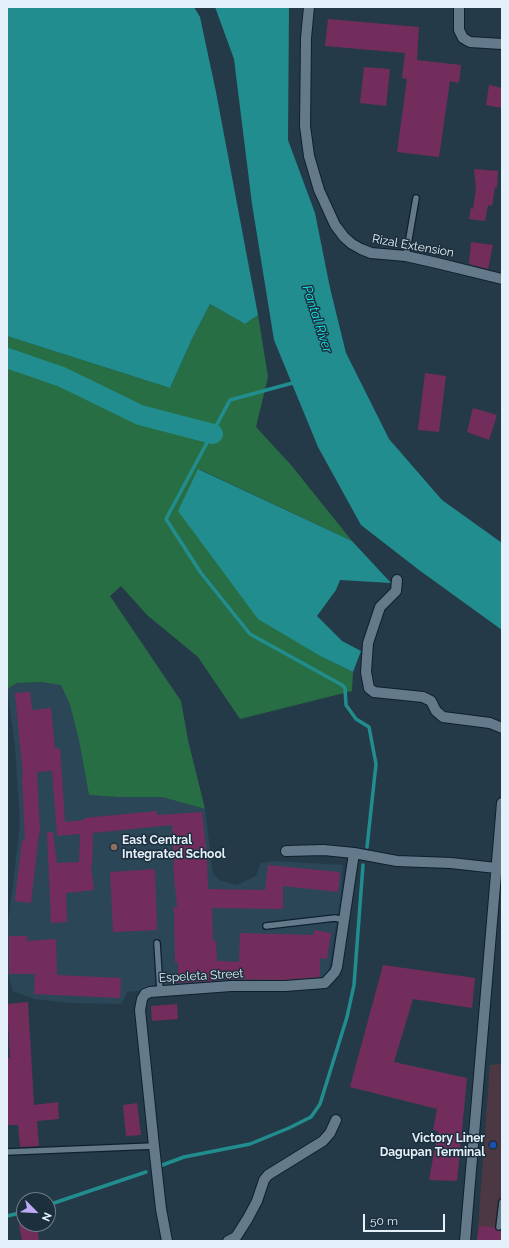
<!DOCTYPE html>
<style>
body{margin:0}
#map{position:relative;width:509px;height:1248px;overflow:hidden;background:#253a48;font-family:Raleway,sans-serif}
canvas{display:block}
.frame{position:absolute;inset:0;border:8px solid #e5f1fa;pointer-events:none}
.north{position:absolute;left:16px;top:1192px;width:40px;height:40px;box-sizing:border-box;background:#1c2f3d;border:1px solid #6c7d89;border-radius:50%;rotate:114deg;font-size:11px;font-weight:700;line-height:16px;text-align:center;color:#e5f1fa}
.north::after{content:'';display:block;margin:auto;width:14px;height:18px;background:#bea9f5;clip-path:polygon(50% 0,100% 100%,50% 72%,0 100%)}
.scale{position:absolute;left:363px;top:1214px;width:82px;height:18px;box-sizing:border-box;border:2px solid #e5f1fa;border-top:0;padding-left:5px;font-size:12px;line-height:14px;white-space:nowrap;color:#e5f1fa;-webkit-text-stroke:3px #1c2f3d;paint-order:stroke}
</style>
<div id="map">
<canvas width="509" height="1248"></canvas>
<div class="frame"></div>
<div class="north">N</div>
<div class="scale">50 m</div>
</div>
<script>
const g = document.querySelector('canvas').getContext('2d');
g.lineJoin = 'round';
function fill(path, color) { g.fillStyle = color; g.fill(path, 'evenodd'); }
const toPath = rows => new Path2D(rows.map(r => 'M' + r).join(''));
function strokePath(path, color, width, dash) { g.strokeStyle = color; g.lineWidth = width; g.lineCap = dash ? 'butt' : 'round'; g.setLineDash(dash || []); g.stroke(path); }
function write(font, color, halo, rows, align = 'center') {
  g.font = font + ' Raleway,sans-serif'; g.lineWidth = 3; g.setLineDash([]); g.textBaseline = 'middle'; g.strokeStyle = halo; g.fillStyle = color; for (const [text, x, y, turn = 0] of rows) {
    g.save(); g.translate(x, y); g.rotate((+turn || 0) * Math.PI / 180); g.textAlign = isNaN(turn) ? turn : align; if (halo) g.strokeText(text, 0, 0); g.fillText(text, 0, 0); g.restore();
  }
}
fill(toPath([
 [41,682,61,684,70,705,79,740,89,795,117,797,162,797,205,809,213,874,221,881,237,885,256,876,261,863,274,861,343,865,341,895,329,970,321,983,186,986,127,992,122,1004,69,1003,34,999,13,991,7,971,7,933,20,825,15,746,7,689,17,683]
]), '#2b4657');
fill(toPath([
 [502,1064,502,1241,477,1241,490,1065]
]), '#4b3842');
fill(toPath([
 [210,304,245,324,258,315,268,377,256,427,291,465,352,541,199,469,322,657,353,672,352,691,240,719,198,657,147,615,121,586,110,596,181,701,188,740,205,809,162,797,117,797,89,795,79,740,70,705,61,685,41,682,17,683,7,689,7,336,170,388,192,339]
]), '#286e45');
fill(toPath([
 [7,7,194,7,200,17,216,92,258,315,245,324,210,304,192,339,170,388,7,336],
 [215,7,289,7,288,140,315,213,330,288,346,353,389,439,442,500,502,543,502,630,419,570,361,525,318,447,274,340,252,204,234,59],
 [198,469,352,541,391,583,340,580,336,590,317,616,342,641,361,651,353,672,322,657,258,619,178,511]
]), '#218d8e');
strokePath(toPath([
 [296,382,230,400,166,519,201,573,250,634,342,685,345,688,346,705,356,719,369,727,376,764,367,847],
 [157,1167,184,1157,250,1144,289,1128,311,1117,320,1104,347,1017,354,985,363,865],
 [48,1205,146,1172],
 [7,1216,24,1212]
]), '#218d8e', 3.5);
strokePath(toPath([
 [7,358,62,377,140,415,213,434]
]), '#218d8e', 20);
fill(toPath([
 [328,19,419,27,417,60,461,65,459,83,450,81,439,157,397,152,407,79,402,78,405,53,325,46],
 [364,67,390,69,386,106,360,103],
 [489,85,502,88,502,108,486,105],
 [474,169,498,171,497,188,495,187,492,206,488,205,485,221,469,219,471,208,473,209,476,189],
 [471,242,493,245,488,269,469,264],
 [425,373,446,376,439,432,418,430],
 [473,408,497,415,489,440,467,432],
 [30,692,32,710,51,708,55,749,60,748,65,822,84,820,84,818,157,811,157,815,202,812,207,857,208,889,265,890,268,865,340,872,338,892,283,886,283,909,212,908,213,941,216,941,217,961,239,962,240,933,314,935,314,930,331,933,327,959,320,958,320,977,285,980,217,979,217,981,178,983,178,962,175,963,174,907,177,907,173,866,174,866,172,825,93,833,92,865,91,865,94,890,66,893,67,922,51,923,47,832,53,832,57,863,79,862,80,834,57,836,52,771,37,772,40,833,39,833,31,903,15,901,22,840,25,841,22,778,23,777,15,693],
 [155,869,157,930,113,932,110,872],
 [9,936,27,936,27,941,56,939,57,975,121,978,120,998,34,994,35,974,9,974],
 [383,965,475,978,472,1008,413,999,394,1062,467,1078,457,1181,429,1180,438,1131,433,1130,437,1109,350,1087],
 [28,1002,34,1105,58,1102,59,1119,37,1121,39,1146,20,1147,18,1125,7,1125,7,1058,10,1058,7,1004],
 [177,1004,178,1019,152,1021,151,1006],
 [137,1103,141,1135,126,1136,123,1105],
 [19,1224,37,1224,39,1241,22,1241],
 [479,1226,495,1227,497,1231,502,1230,502,1241,477,1241]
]), '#732d5d');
const lane = toPath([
 [406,256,416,198],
 [266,926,335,918,344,920],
 [157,943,160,991],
 [7,1152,154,1146],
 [499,1227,502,1202]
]);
const street = toPath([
 [309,7,306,38,305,126,309,156,319,190,335,225,344,237,352,244,361,249,371,253,406,256,437,263,502,279],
 [459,7,459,30,463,38,470,42,502,44],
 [397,580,396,591,380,607,368,643,366,672,369,688,374,692,423,697,431,701,436,711,443,717,490,723,502,728],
 [286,851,324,850,354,853,397,861,451,863,496,868],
 [167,1241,161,1209,154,1146,140,1010,142,999,145,994,150,992,231,986,285,986,325,983,335,972,337,967,354,853],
 [228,1241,236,1237,248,1218,257,1201,264,1180,268,1175,323,1141,330,1133,336,1120],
 [465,1241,502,803]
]);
strokePath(lane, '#0d202e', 8);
strokePath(street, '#0d202e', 12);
strokePath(lane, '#647a8a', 5.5);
strokePath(street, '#647a8a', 10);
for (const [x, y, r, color] of [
 [114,847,4,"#8d6e63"],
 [493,1145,4,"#1a4fb4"]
]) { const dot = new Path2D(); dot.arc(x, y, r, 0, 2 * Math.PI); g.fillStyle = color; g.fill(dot); strokePath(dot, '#1c2f3d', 1.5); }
write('12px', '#e5f1fa', '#1c2f3d', [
 ["Rizal Extension",413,246,10],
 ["Espeleta Street",201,976,-3]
]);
write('bold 12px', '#e5f1fa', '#1c2f3d', [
 ["East Central",122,840],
 ["Integrated School",122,854],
 ["Victory Liner",485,1138,"right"],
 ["Dagupan Terminal",485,1152,"right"]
], 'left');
write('italic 13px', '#13eef0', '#1c2f3d', [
 ["Pantal River",317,319,72]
]);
</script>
